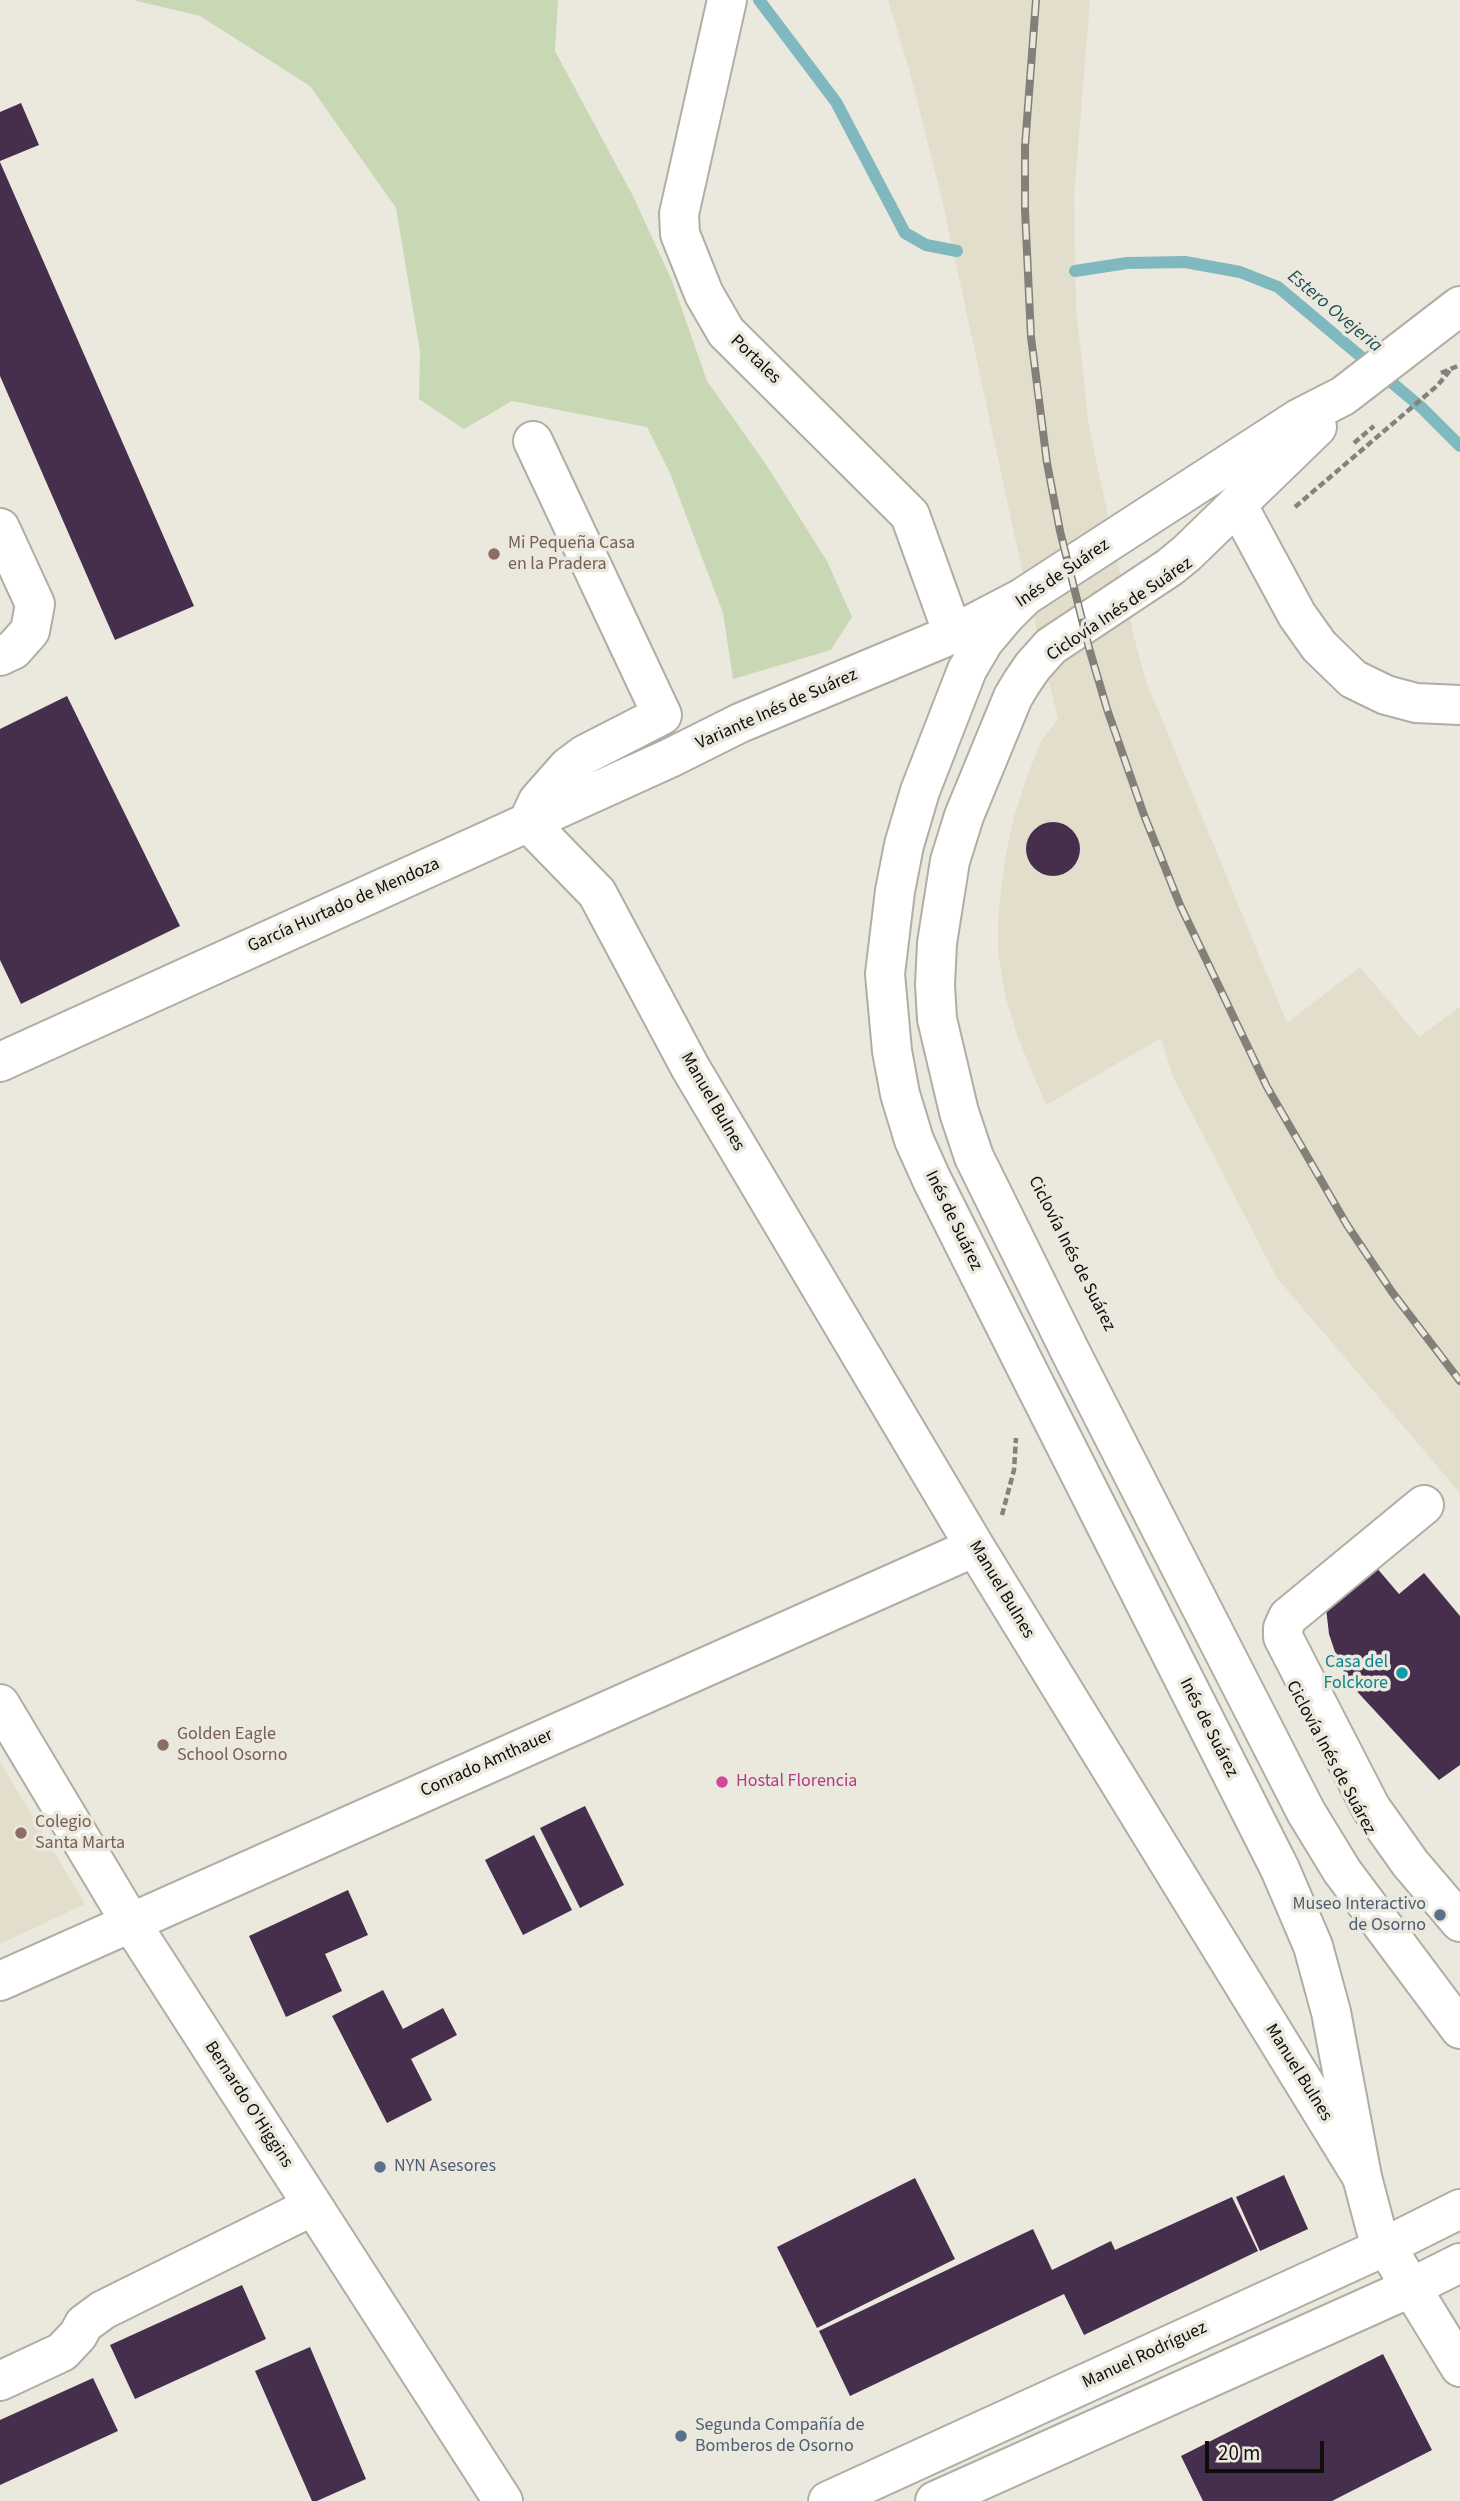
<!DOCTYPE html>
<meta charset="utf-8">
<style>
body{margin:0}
#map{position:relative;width:1460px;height:2501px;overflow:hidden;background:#ebe8de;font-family:"Source Sans 3",sans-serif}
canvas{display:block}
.scale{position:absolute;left:1205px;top:2441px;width:119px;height:32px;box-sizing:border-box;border:4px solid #0f0e0b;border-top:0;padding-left:9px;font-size:21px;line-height:24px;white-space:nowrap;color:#0f0e0b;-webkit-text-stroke:5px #ebe8de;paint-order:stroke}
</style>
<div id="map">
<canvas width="1460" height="2501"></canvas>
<div class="scale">20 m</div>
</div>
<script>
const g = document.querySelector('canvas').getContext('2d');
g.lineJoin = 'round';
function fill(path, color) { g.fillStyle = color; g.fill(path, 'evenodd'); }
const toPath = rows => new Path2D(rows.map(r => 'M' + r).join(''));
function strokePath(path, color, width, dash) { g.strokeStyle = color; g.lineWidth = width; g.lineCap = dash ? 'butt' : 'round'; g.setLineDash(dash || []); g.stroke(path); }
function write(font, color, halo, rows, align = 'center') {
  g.font = font + ' "Source Sans 3",sans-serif'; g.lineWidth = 7; g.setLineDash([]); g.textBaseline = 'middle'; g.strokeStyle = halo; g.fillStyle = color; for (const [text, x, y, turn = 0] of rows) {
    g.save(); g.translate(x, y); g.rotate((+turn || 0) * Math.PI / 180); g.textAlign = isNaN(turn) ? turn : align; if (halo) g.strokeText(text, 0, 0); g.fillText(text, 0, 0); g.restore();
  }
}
fill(toPath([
 [888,0,1090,0,1074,197,1076,307,1089,427,1134,637,1146,681,1287,1023,1360,967,1419,1037,1460,1007,1460,1493,1277,1278,1173,1077,1161,1038,1046,1105,1018,1038,1006,998,998,953,998,917,1005,859,1014,817,1026,779,1041,741,1058,719,1019,556,942,199,910,73],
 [0,1762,85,1904,0,1944]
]), '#e3ddcc');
fill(toPath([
 [133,0,558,0,555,51,633,196,672,281,707,381,765,463,827,561,852,617,831,650,733,679,723,613,670,473,647,427,512,401,464,429,419,399,420,351,396,208,310,86,200,16]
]), '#c8d8b5');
strokePath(toPath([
 [759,0,836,102,905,233,926,245,957,251],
 [1075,271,1127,263,1185,262,1240,272,1278,287,1422,408,1460,446]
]), '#80b8c0', 12);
fill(toPath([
 [21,103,39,145,0,161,0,112],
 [0,162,194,606,115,640,0,376],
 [67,696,180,926,21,1004,0,960,0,729],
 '1026 849a27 27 0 1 1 54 0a27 27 0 1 1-54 0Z',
 [1376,1567,1399,1594,1424,1573,1460,1616,1460,1765,1439,1780,1351,1685,1338,1661,1329,1634,1326,1608],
 [585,1806,624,1885,580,1908,540,1828],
 [534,1835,572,1910,523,1935,485,1860],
 [348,1890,368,1935,325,1954,342,1991,286,2017,249,1936],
 [383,1990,403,2029,443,2008,457,2035,411,2059,432,2100,387,2123,332,2016],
 [1284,2175,1308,2229,1260,2251,1236,2197],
 [915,2178,955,2259,817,2328,777,2247],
 [1232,2197,1258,2251,1084,2335,1064,2294,850,2396,819,2331,1033,2229,1052,2270,1111,2241,1115,2250],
 [242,2285,266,2339,135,2399,110,2345],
 [310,2347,366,2479,317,2501,312,2501,255,2371],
 [1383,2354,1432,2450,1332,2501,1203,2501,1181,2456],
 [93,2378,118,2431,0,2485,0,2420]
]), '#462f4c');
const minor = toPath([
 [727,0,679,214,680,234,704,294,726,332,910,515,953,634],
 [1237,504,1297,615,1319,646,1353,679,1386,695,1416,703,1460,705],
 [0,528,35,604,30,631,13,650,0,656],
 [528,822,597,893,690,1067,975,1547,1362,2177],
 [528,822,538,801,568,767,584,755,662,715,533,441],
 [0,1062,670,758,740,723,953,634,1020,599],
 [1424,1505,1288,1617,1283,1628,1283,1637,1371,1808,1410,1863,1460,1922],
 [0,1704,131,1923,503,2501],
 [0,1981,975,1547],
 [0,2381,62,2352,78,2335,84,2324,103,2310,313,2206]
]);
const major = toPath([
 [1460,306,1343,396,1298,419,1025,596,1006,615,984,641,967,670,920,791,904,845,895,891,885,974,892,1051,900,1094,914,1140,932,1180,1032,1379,1280,1869,1313,1946,1331,2012,1362,2177,1376,2230,1460,2367],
 [1317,427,1187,553,1170,567,1051,646,1033,666,1022,682,1013,697,964,816,950,861,937,943,935,985,937,1019,959,1112,974,1157,1073,1357,1306,1812,1342,1871,1460,2029],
 [828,2501,1386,2246,1460,2209],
 [935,2501,1412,2287,1460,2263]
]);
strokePath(minor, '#b0ada4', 42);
strokePath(major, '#b0ada4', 42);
strokePath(toPath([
 [1441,373,1460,365],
 [1354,443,1374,426],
 [1295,507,1438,385,1451,369],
 [1002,1515,1014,1470,1016,1438]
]), '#84827b', 4.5, [7, 3.5]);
strokePath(minor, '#fff', 38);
strokePath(major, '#fff', 38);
const rail = toPath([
 [1036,0,1025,147,1025,210,1031,337,1047,463,1060,531,1089,648,1107,709,1144,815,1180,905,1267,1087,1347,1225,1392,1292,1460,1381]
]);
strokePath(rail, '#828079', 8);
strokePath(rail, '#ebe8de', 5, [16]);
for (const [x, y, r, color] of [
 [494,554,7,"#8d6e63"],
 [1402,1673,7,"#0f9aa8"],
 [163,1745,7,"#8d6e63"],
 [722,1782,7,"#d1479c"],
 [21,1833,7,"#8d6e63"],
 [1440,1915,7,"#5c6f8a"],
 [380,2167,7,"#5c6f8a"],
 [681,2436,7,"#5c6f8a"]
]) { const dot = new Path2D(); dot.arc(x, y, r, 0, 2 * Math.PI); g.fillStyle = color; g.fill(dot); strokePath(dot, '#ebe8de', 2.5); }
write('18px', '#0f0e0b', '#ebe8de', [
 ["Portales",755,360,44],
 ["Inés de Suárez",1063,574,-34],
 ["Ciclovía Inés de Suárez",1120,610,-34],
 ["Variante Inés de Suárez",777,710,-24],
 ["García Hurtado de Mendoza",344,906,-24],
 ["Manuel Bulnes",712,1102,60],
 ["Inés de Suárez",953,1221,64],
 ["Ciclovía Inés de Suárez",1071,1254,63],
 ["Manuel Bulnes",1001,1590,59],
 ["Inés de Suárez",1208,1728,63],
 ["Ciclovía Inés de Suárez",1330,1758,62],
 ["Conrado Amthauer",487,1764,-24],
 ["Manuel Bulnes",1298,2073,58],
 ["Bernardo O'Higgins",248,2105,57],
 ["Manuel Rodríguez",1145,2356,-25]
]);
write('18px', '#785e54', '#ebe8de', [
 ["Mi Pequeña Casa",508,544],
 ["en la Pradera",508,565],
 ["Golden Eagle",177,1735],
 ["School Osorno",177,1756],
 ["Colegio",35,1823],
 ["Santa Marta",35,1844]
], 'left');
write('18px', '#0d838f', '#ebe8de', [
 ["Casa del",1388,1663],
 ["Folckore",1388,1684]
], 'right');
write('18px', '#b23c85', '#ebe8de', [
 ["Hostal Florencia",736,1782]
], 'left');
write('18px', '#4e5e75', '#ebe8de', [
 ["Museo Interactivo",1426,1905,"right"],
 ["de Osorno",1426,1926,"right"],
 ["NYN Asesores",394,2167],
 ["Segunda Compañía de",695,2426],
 ["Bomberos de Osorno",695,2447]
], 'left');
write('italic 19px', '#1d4f55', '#ebe8de', [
 ["Estero Ovejeria",1334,312,40]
]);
</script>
